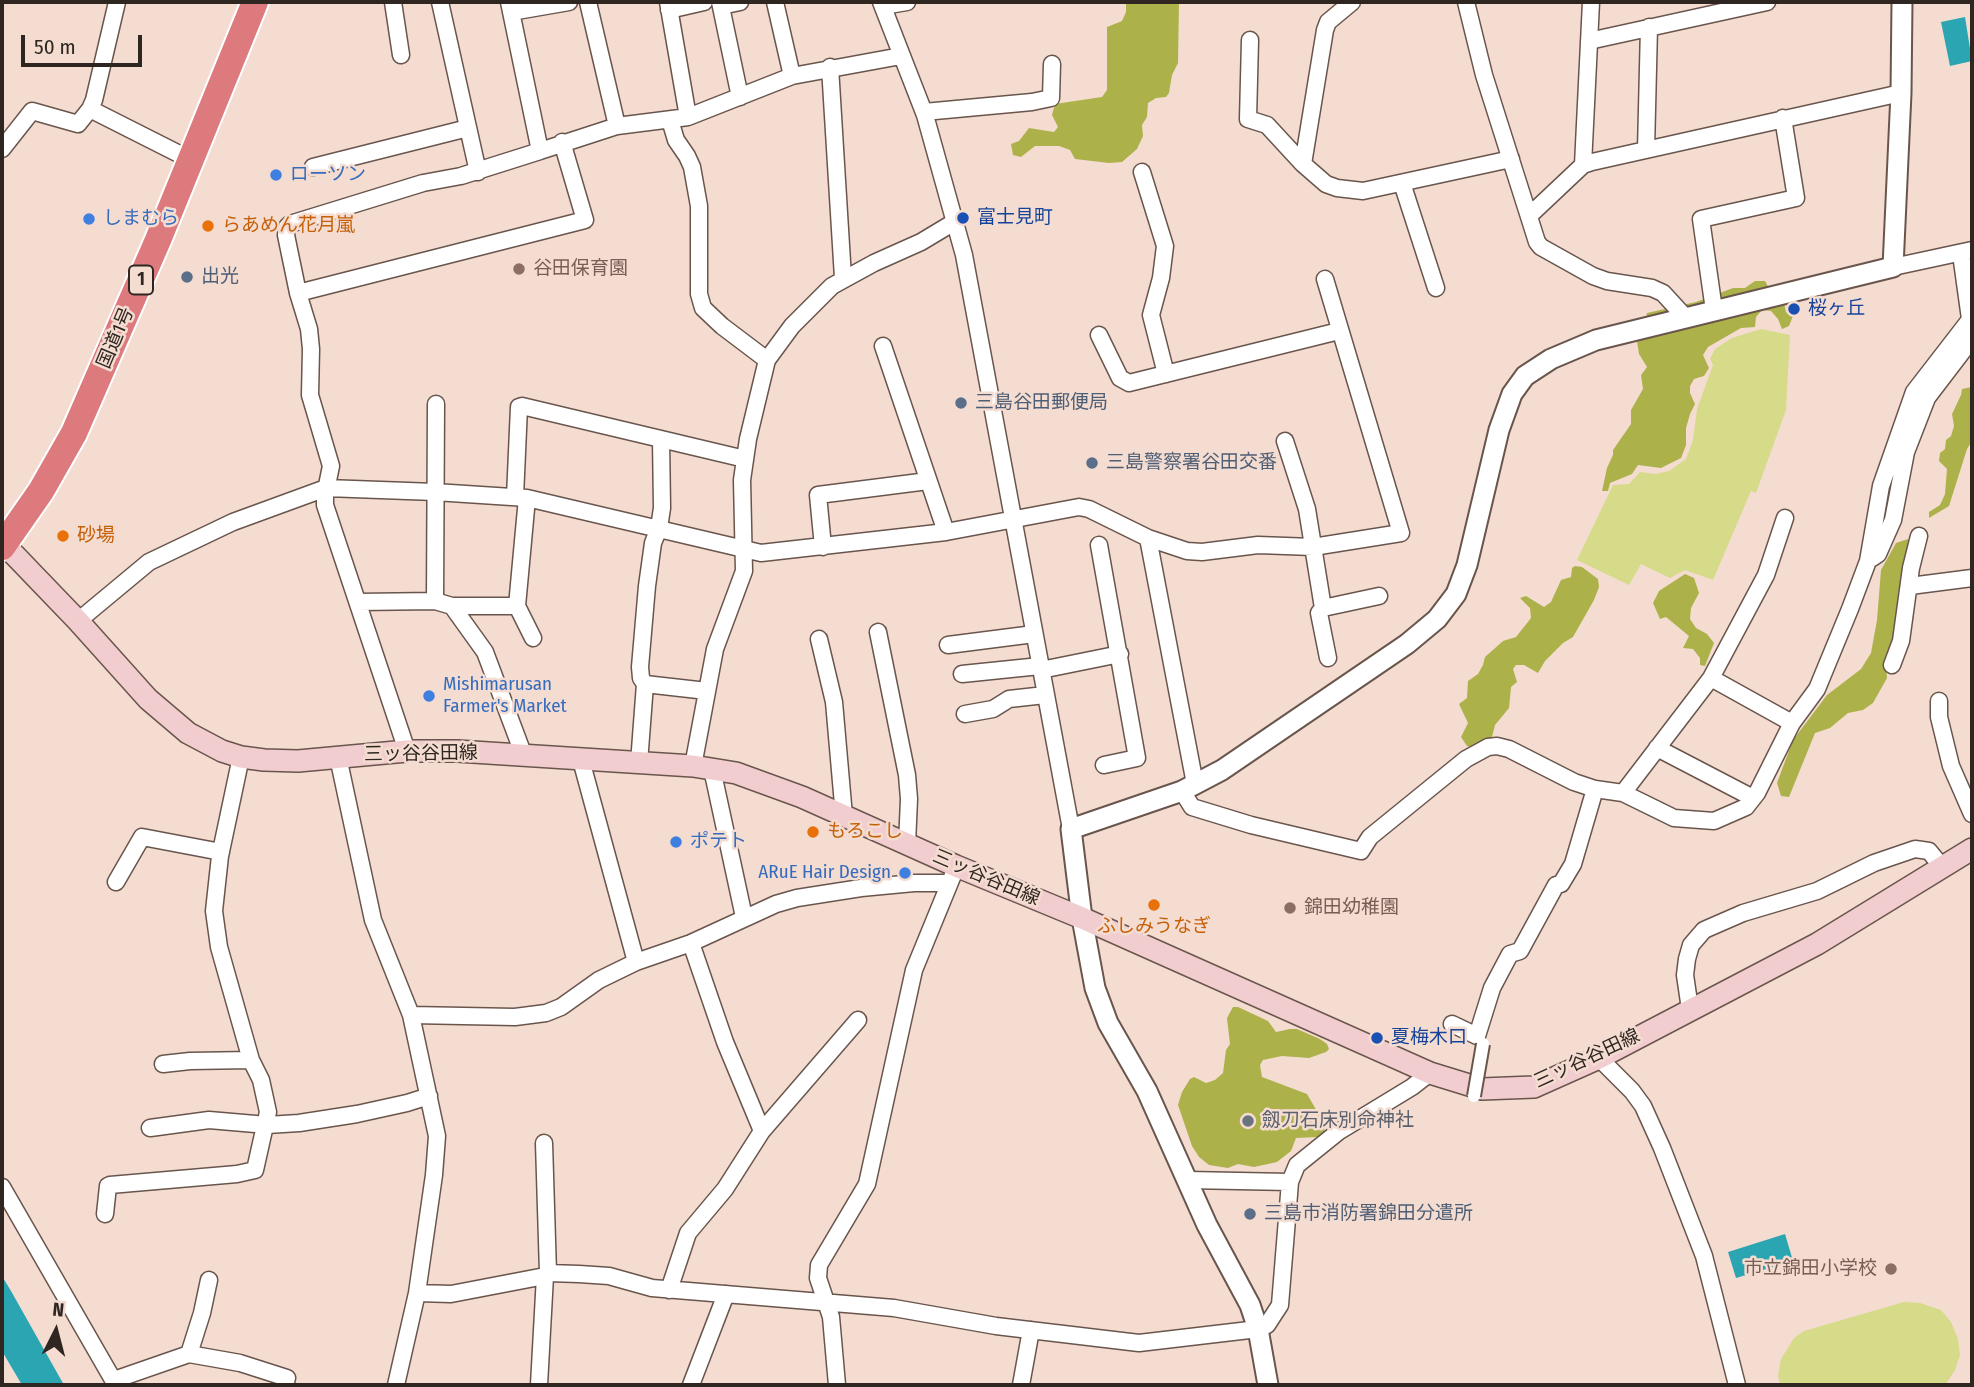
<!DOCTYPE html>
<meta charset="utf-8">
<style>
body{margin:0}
#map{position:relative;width:1974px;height:1387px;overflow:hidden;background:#f4dcd1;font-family:"Fira Sans Condensed",sans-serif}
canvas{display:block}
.frame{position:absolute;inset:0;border:4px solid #2f2622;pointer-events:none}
.north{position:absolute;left:21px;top:1296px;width:70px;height:70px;-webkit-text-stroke:5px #f4dcd1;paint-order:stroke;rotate:6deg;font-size:19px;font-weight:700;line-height:28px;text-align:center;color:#2f2622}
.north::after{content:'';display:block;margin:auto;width:24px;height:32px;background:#2f2622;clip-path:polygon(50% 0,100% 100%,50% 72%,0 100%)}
.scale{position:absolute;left:21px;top:35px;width:121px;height:32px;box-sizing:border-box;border:4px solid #2f2622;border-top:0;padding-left:9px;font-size:21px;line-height:24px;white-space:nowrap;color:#2f2622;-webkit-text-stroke:5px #f4dcd1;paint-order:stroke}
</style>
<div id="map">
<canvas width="1974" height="1387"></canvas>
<div class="frame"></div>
<div class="north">N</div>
<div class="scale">50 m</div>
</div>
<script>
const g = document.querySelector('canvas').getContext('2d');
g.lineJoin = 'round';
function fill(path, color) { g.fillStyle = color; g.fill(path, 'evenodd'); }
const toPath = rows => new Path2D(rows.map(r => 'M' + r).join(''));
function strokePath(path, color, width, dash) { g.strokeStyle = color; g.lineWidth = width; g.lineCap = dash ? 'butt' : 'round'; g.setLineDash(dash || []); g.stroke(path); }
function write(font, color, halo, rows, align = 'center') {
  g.font = font + ' "Fira Sans Condensed","Noto Sans JP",sans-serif'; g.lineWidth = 5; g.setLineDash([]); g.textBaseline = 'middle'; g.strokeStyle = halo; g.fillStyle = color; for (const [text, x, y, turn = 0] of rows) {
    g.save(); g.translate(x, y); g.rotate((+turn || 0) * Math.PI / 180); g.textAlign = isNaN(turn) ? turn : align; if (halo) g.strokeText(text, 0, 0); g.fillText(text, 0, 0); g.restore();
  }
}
fill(toPath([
 [1761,329,1790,335,1786,410,1756,493,1751,491,1713,580,1685,570,1670,578,1641,564,1629,585,1577,560,1613,485,1629,484,1640,472,1656,474,1669,471,1686,459,1693,440,1697,409,1713,365,1710,359,1715,349,1732,338],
 [1904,1302,1920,1303,1941,1310,1951,1322,1958,1339,1960,1355,1955,1370,1945,1385,1780,1385,1778,1375,1781,1359,1794,1338,1804,1331]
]), '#d5db88');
fill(toPath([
 [1126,2,1179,2,1178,63,1172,75,1169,93,1166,97,1156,98,1148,103,1147,117,1142,125,1143,136,1137,149,1122,162,1109,163,1075,159,1070,150,1059,146,1035,146,1021,157,1013,155,1011,144,1019,141,1029,128,1054,132,1058,127,1052,115,1055,104,1102,97,1107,90,1107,27,1122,21,1126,12],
 [1755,281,1765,281,1776,301,1784,303,1786,312,1793,316,1789,326,1782,329,1778,319,1771,311,1762,310,1756,317,1755,327,1741,328,1708,347,1703,355,1709,368,1704,376,1694,379,1690,386,1690,393,1695,404,1690,414,1686,428,1686,445,1681,458,1661,468,1638,465,1632,474,1610,483,1608,491,1602,491,1607,468,1613,455,1613,450,1631,424,1631,410,1643,389,1641,375,1647,367,1639,354,1637,341,1642,336,1647,313,1696,302,1733,288,1745,288],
 [1972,387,1972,441,1967,449,1949,506,1929,518,1929,512,1940,505,1945,494,1947,469,1939,461,1940,453,1945,449,1946,440,1951,436,1954,426,1952,414,1961,395,1962,389],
 [1908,539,1913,544,1901,614,1886,663,1887,678,1873,703,1863,710,1848,713,1830,728,1815,733,1789,797,1781,796,1777,783,1793,740,1827,695,1861,669,1871,653,1877,620,1881,570,1896,543],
 [1575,566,1582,567,1598,579,1599,587,1594,600,1573,637,1563,643,1545,661,1538,673,1524,665,1516,665,1513,669,1517,682,1511,687,1509,708,1495,725,1492,737,1476,748,1467,746,1461,737,1468,723,1459,704,1467,698,1468,681,1478,674,1483,665,1485,657,1503,641,1516,637,1531,618,1530,608,1520,598,1526,596,1544,607,1551,602,1561,580,1571,577,1572,568],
 [1685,574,1694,578,1699,593,1691,608,1690,619,1696,628,1707,634,1714,643,1705,666,1700,665,1700,658,1693,649,1683,648,1689,636,1666,617,1660,619,1653,603,1659,591],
 [1233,1007,1238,1007,1268,1021,1276,1032,1290,1029,1297,1029,1320,1039,1327,1044,1329,1049,1326,1052,1309,1058,1282,1056,1263,1060,1260,1065,1262,1077,1307,1094,1325,1125,1324,1133,1318,1137,1296,1138,1291,1151,1277,1162,1254,1167,1238,1164,1228,1168,1209,1165,1199,1157,1192,1146,1178,1105,1182,1092,1190,1079,1194,1077,1206,1083,1215,1080,1223,1073,1226,1050,1230,1044,1227,1018]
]), '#acb249');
fill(toPath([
 [1965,17,1972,61,1950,66,1941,22],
 [1785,1234,1793,1261,1736,1278,1728,1252],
 [2,1276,11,1291,64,1385,22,1385,2,1351]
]), '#2ca5b3');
const minor = toPath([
 [393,2,401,55],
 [440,2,478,172],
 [509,2,540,151,617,126,688,117,792,76,901,56],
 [588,2,617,126],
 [668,2,688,117],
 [720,2,740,97],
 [775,2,792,76],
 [881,2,925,115,964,255,1071,829],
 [1466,2,1484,75,1537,242,1541,247,1593,276,1607,281,1652,288,1663,293,1685,317],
 [721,6,740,2],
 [883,6,907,2],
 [669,10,704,2],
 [511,12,569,2],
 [1250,40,1248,119,1267,125,1303,164,1326,184,1337,188,1363,191,1511,159],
 [1589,41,1767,2],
 [830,67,843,278],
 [90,109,189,159],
 [924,112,1032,102,1051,98,1052,64],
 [670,120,676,140,687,156,692,167,699,206,699,294,703,308,722,326,767,360],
 [2,149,32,111,78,124,90,109,94,100,117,2],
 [1646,150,1649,27],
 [1303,164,1325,30,1328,22,1352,2],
 [1583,165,1591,2],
 [313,167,468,128],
 [1142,172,1165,246,1161,278,1151,315,1166,374],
 [1402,183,1436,288],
 [1530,215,1583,165,1592,162,1901,93],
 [1961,254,1970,319],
 [1893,267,1972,250],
 [298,293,286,235,287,227,290,224,423,183,461,176,540,151],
 [1714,310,1701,219,1796,198,1783,118],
 [1099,335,1120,378,1129,383,1339,331],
 [883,346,946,532],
 [1285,441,1307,509,1323,608,1319,613,1328,658],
 [515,497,519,407,522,406,745,459],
 [527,498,517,606,533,638],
 [1148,538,1195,784],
 [1099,545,1137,758,1104,765],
 [823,547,818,495,928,481],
 [1872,558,1878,554,1893,520,1906,452,1927,398,1972,339],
 [1910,586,1972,578],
 [435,601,436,404],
 [358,602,435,601,452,606,517,606],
 [452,606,485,652,524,756],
 [1323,608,1379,596],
 [78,621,149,562,233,522,326,488,435,492,527,498,761,553,946,532,1079,507,1089,509,1148,538,1187,551,1202,552,1258,545,1313,547,1401,533,1325,279],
 [878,632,907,775,909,799,907,844],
 [819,639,834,702,844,816],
 [948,645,1034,634],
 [1892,665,1901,641,1911,568,1919,536],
 [1041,670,1120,654],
 [962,674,1040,666],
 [1711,678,1792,723],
 [645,684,707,691],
 [1939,701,1939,717,1951,766,1972,814],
 [965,714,993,709,1009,699,1045,695],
 [1657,748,1753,798],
 [407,751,325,505,325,495,331,466,310,395,311,349,309,329,298,293,585,220,562,142],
 [338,757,373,920,411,1015,437,1136,434,1175,417,1293,396,1385],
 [581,760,636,962],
 [639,763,645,684,641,678,640,667,647,586,653,543,659,528,662,508,661,439],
 [693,766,715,649,744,571,742,480,748,439,767,360,792,326,832,286,874,263,921,242,956,221],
 [712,769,744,917],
 [1182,791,1192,807,1251,825,1361,851,1370,837,1466,759,1488,747,1497,746,1509,749,1574,782,1595,789,1623,793,1674,818,1714,821,1746,807,1757,793,1792,723,1817,689,1850,609,1868,561,1881,486,1914,392,1972,317],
 [1623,793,1711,678,1766,575,1785,518],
 [116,882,142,837,221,852],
 [691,943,725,1042,762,1131],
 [1690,1009,1685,975,1687,959,1691,945,1704,930,1743,913,1817,891,1874,863,1915,849,1929,851,1942,867],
 [411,1015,515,1017,546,1013,561,1007,599,980,636,962,691,943,776,904,797,898,861,888,914,883,949,883],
 [1452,1024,1477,1036,1492,988,1510,954,1520,951,1556,885,1561,884,1573,864,1595,789],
 [1599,1058,1632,1091,1643,1106,1662,1148,1704,1256,1737,1385],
 [163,1064,190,1061,251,1060],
 [150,1128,209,1120,267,1125,299,1123,357,1114,407,1103,429,1096],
 [544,1143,548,1273],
 [1187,1180,1290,1182],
 [2,1187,116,1385],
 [105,1214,108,1186,110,1185,237,1174,255,1170,268,1112,261,1080,251,1060,219,947,214,911,220,856,241,757],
 [669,1290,688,1233,725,1189,762,1131,858,1020],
 [417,1293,451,1294,545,1276,548,1273,579,1274,609,1276,652,1288,894,1308,996,1326,1139,1343,1258,1329,1267,1325,1280,1305,1290,1182,1297,1165,1338,1132,1412,1087,1430,1073],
 [189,1354,240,1363,287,1378,285,1385],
 [114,1380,189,1354,202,1313,209,1280],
 [539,1385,545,1276],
 [691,1385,726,1294],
 [837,1385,831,1317,818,1278,819,1265,867,1184,914,970,953,875],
 [1021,1385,1031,1330]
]);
const tertiary = toPath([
 [1268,1385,1258,1329,1250,1305,1207,1225,1147,1091,1108,1023,1095,988,1082,918,1071,829,1182,791,1222,770,1407,644,1437,619,1456,594,1467,565,1499,430,1512,394,1525,376,1551,359,1596,340,1893,267,1901,93,1902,2]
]);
const secondary = toPath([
 [4,544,78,621,148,699,188,733,222,751,241,757,264,760,298,761,407,751,457,751,693,766,736,773,802,797,956,866,1082,918,1430,1073,1482,1089,1534,1087,1599,1058,1817,944,1972,849]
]);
const trunk = toPath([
 [2,547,41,491,74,433,158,240,255,2]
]);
strokePath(minor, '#69554c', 19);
strokePath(tertiary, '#69554c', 23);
strokePath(secondary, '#69554c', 24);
strokePath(trunk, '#fff', 30);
strokePath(minor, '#fff', 16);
strokePath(tertiary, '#fff', 19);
strokePath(secondary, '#f2cdcf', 21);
strokePath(trunk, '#dc7a7e', 26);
const pedestrianBridge = toPath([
 [1474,1096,1483,1044]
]);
strokePath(pedestrianBridge, '#69554c', 16, []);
strokePath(pedestrianBridge, '#fff', 12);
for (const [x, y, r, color] of [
 [276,175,7,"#3f7fe0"],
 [963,218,7,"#1a4fb4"],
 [89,219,7,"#3f7fe0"],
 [208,226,7,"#e8710a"],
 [519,269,7,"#8d6e63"],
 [187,277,7,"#5c6f8a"],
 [1794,309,7,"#1a4fb4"],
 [961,403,7,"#5c6f8a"],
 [1092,463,7,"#5c6f8a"],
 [63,536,7,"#e8710a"],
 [429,696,7,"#3f7fe0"],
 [813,832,7,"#e8710a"],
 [676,842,7,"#3f7fe0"],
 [905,873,7,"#3f7fe0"],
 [1154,905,7,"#e8710a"],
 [1290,908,7,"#8d6e63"],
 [1377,1038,7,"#1a4fb4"],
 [1248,1121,7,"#6b7280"],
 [1250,1214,7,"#5c6f8a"],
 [1891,1269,7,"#8d6e63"]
]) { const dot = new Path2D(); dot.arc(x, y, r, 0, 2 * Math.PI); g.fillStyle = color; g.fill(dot); strokePath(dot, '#f4dcd1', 2.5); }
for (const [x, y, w] of [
 [141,280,24]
]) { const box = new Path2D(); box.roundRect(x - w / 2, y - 14.5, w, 29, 5); g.fillStyle = '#f4dcd1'; g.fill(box); strokePath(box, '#2f2622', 2); }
write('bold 18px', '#2f2622', null, [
 ["1",141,280]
]);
write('19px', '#366cbe', '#f4dcd1', [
 ["ローソン",290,175],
 ["しまむら",103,219],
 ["Mishimarusan",443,685],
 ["Farmer's Market",443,707],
 ["ポテト",690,842],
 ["ARuE Hair Design",891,873,"right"]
], 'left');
write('19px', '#164399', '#f4dcd1', [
 ["富士見町",977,218],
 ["桜ヶ丘",1808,309],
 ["夏梅木口",1391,1038]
], 'left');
write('19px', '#c56008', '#f4dcd1', [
 ["らあめん花月嵐",222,226],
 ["砂場",77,536],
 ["もろこし",827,832],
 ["ふしみうなぎ",1154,927,"center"]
], 'left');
write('19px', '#785e54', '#f4dcd1', [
 ["谷田保育園",533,269],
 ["錦田幼稚園",1304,908],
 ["市立錦田小学校",1877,1269,"right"]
], 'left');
write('19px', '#4e5e75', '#f4dcd1', [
 ["出光",201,277],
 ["三島谷田郵便局",975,403],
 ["三島警察署谷田交番",1106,463],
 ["三島市消防署錦田分遣所",1264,1214]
], 'left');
write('19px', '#2f2622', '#f4dcd1', [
 ["国道1号",116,338,-67],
 ["三ッ谷谷田線",421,754,-1],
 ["三ッ谷谷田線",986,878,23],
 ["三ッ谷谷田線",1587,1059,-25]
]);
write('19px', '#5b616d', '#f4dcd1', [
 ["劔刀石床別命神社",1262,1121]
], 'left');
</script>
